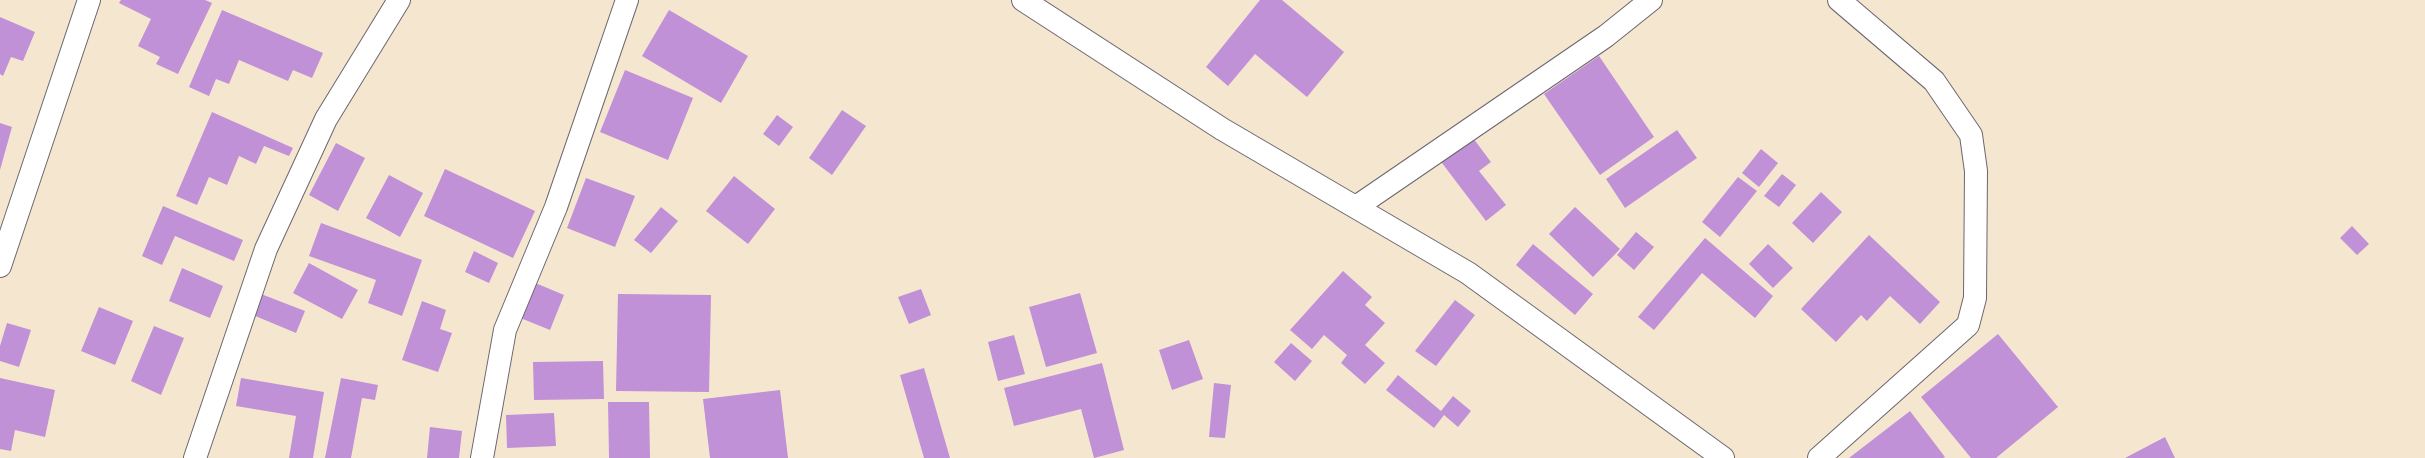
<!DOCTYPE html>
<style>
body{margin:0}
canvas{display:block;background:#f5e6d0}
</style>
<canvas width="2425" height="458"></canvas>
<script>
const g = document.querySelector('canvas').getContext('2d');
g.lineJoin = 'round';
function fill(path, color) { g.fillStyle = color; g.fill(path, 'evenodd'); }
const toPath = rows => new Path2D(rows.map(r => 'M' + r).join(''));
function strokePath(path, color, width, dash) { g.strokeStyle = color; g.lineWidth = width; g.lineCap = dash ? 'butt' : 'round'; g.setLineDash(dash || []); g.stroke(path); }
fill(toPath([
 [121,0,205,0,212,3,178,74,156,64,160,57,138,46,151,19,119,3],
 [1260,0,1282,0,1344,52,1307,97,1255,54,1228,86,1206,67],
 [222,10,323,53,312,78,293,70,288,81,239,60,229,84,216,79,209,96,189,87],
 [669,10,748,56,721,103,642,56],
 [0,17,35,32,23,61,11,57,3,76,0,74],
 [1599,56,1654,137,1600,175,1544,94],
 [625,70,693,98,668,160,600,132],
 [842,110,866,126,832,175,809,158],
 [212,112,293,148,289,156,264,146,256,164,239,156,227,185,209,177,197,205,176,196],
 [777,115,793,127,779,146,763,134],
 [0,123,12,127,0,170],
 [1677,130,1697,158,1625,208,1606,179],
 [1470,134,1491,162,1479,171,1506,205,1486,221,1439,159],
 [336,143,365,158,338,211,309,195],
 [1761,149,1778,163,1759,187,1742,173],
 [445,169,535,211,513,258,424,216],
 [1782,174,1796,185,1779,207,1764,196],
 [389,175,423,193,400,237,366,218],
 [734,176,775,209,748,244,706,211],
 [1738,177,1757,191,1720,237,1702,222],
 [586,178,635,196,615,247,567,228],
 [1821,192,1842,212,1813,243,1792,223],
 [163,206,243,240,234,261,175,236,162,265,142,256],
 [661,207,678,221,651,253,634,240],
 [1575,207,1620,249,1593,277,1549,234],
 [321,223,422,260,402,316,368,303,376,280,309,256],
 [2352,226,2369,244,2357,255,2340,238],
 [1636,232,1654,247,1634,270,1617,255],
 [1869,235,1940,302,1920,324,1890,296,1867,321,1861,315,1836,342,1801,309],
 [1705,238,1773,296,1755,318,1702,273,1654,330,1638,317],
 [1533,244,1593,294,1575,315,1516,265],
 [1768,244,1793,268,1773,288,1749,264],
 [474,251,498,263,489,283,465,272],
 [309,263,358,290,342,319,293,293],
 [182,268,223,286,210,318,169,301],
 [1343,271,1372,297,1365,305,1385,323,1365,345,1385,363,1365,384,1341,363,1347,355,1324,335,1312,349,1290,330],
 [533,282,564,295,550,330,518,317],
 [921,289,931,315,909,324,898,297],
 [1080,293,1097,353,1046,367,1029,307],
 [261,294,305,311,296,333,253,315],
 [618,294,711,295,709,392,616,391],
 [1455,300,1475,315,1436,366,1415,351],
 [422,301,446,310,440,329,452,333,438,372,402,360],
 [99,307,133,321,115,365,81,351],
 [7,323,31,330,19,367,0,361,0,346],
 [154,326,184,338,161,395,131,381],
 [1998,334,2058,407,1996,458,1971,458,1921,397],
 [1014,335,1025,374,998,381,988,342],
 [1189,340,1203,379,1172,390,1159,350],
 [1291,343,1312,361,1295,381,1274,362],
 [603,361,604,399,534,400,533,362],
 [1102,363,1124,450,1094,458,1081,409,1014,426,1004,388],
 [924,368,950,458,924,458,900,375],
 [1398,375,1441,411,1453,396,1471,411,1458,427,1444,415,1434,428,1386,390],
 [0,378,55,390,45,437,15,430,11,451,0,449],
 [241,378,324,392,313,458,289,458,296,416,236,406],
 [341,378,378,385,375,400,362,398,351,458,325,458],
 [1214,383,1231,385,1225,438,1209,437],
 [780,390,788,458,710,458,703,399],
 [608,402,649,402,650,458,609,458],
 [1910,411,1945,457,1943,458,1849,458],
 [554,413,556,446,507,448,506,415],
 [430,427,462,431,459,458,427,458],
 [2165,437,2175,458,2125,458]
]), '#c091d6');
const street = toPath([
 [1023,0,1222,129,1468,273,1723,458],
 [1356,207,1606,36,1651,0],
 [0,266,89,0],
 [195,458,266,249,326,119,399,0],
 [482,458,505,330,556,207,627,0],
 [1819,458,1968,325,1975,298,1976,171,1971,135,1934,81,1839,0]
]);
strokePath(street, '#6c676f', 24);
strokePath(street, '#fff', 22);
</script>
